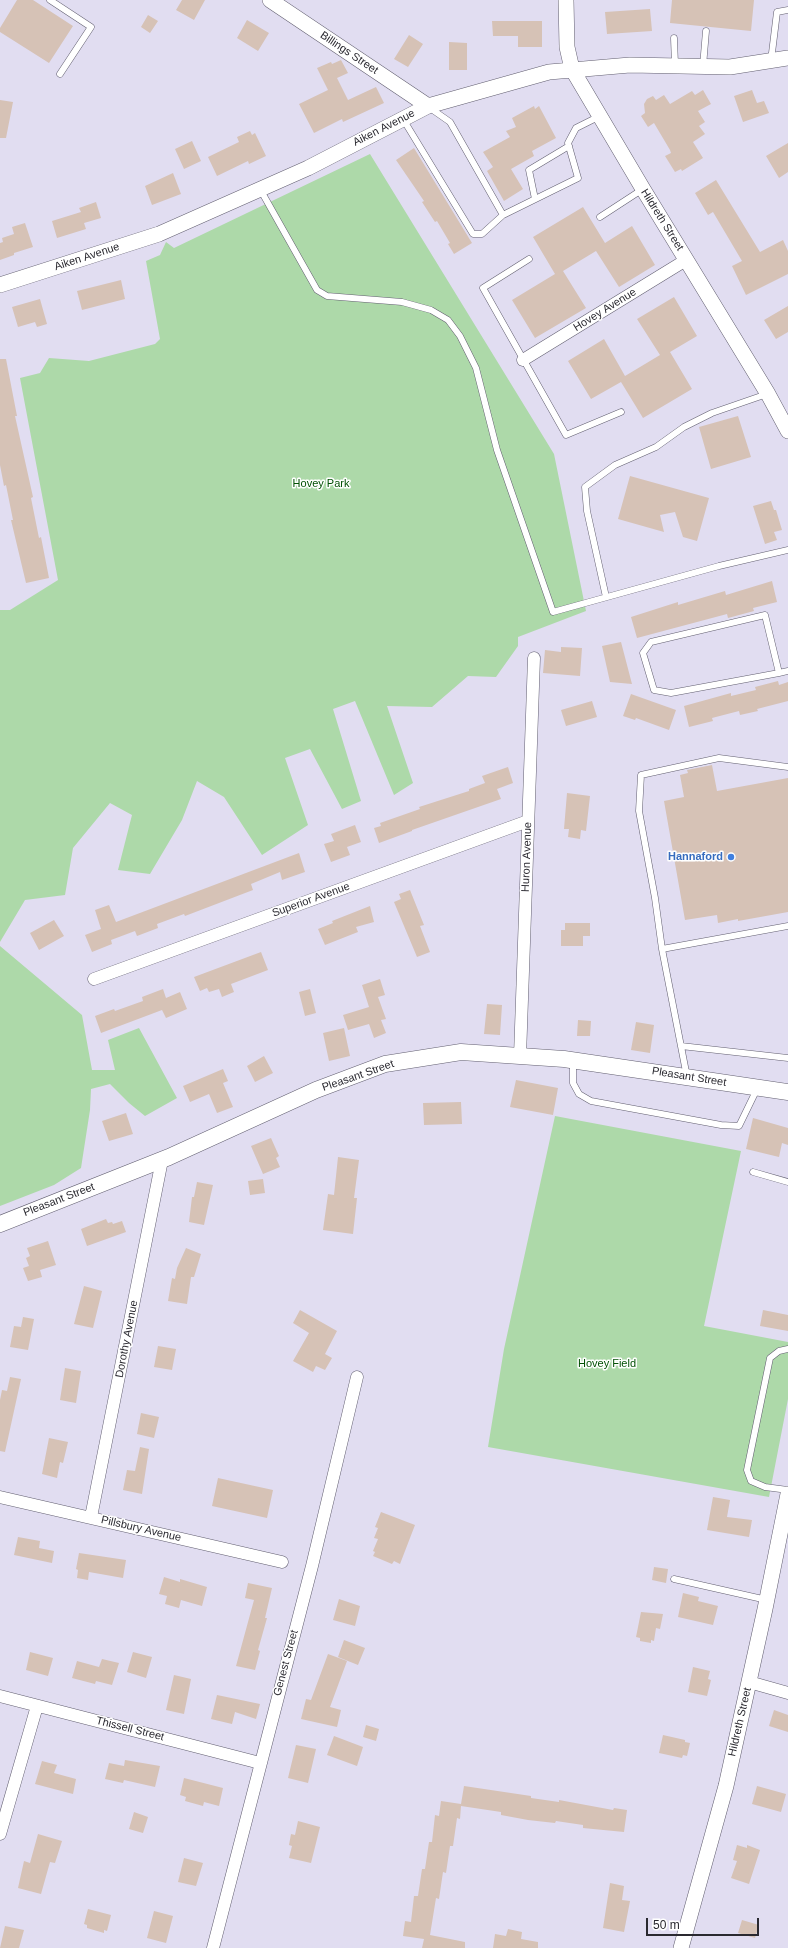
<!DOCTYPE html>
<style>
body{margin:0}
#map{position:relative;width:788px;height:1948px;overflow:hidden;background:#e1ddf1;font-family:Arial,sans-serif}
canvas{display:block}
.scale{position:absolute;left:646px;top:1918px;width:113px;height:18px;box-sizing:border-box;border:2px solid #2a2930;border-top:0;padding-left:5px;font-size:12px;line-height:14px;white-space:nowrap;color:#2a2930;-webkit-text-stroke:3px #fff;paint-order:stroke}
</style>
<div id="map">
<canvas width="788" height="1948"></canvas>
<div class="scale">50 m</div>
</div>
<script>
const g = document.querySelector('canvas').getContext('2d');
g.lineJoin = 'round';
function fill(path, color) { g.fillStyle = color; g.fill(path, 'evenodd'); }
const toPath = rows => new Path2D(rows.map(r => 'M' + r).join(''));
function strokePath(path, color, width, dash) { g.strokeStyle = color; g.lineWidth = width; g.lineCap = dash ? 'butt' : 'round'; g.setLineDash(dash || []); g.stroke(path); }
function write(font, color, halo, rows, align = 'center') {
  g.font = font + ' Arial,sans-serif'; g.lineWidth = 3; g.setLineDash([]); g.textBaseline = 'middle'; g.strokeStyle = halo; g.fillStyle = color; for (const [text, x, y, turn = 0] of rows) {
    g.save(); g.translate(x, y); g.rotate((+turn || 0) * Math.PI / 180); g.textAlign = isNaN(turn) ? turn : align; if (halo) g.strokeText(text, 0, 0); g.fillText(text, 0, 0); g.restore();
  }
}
fill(toPath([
 [370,154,554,454,586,611,518,637,518,646,496,677,468,676,432,707,387,706,413,783,394,795,355,701,333,709,361,801,342,809,310,749,285,758,308,825,262,855,224,797,197,781,182,820,150,874,118,870,132,815,110,803,73,848,65,895,25,900,0,942,0,610,10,610,58,580,20,378,40,373,49,358,89,361,155,344,160,339,146,261,160,255,166,242,174,248],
 [0,946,82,1015,92,1070,115,1070,108,1040,139,1028,177,1098,145,1116,129,1103,110,1084,91,1089,90,1110,81,1168,54,1185,0,1206],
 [555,1116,741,1151,704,1326,788,1342,788,1399,769,1497,488,1447,504,1349]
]), '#add9a9');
fill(toPath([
 [17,0,33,0,73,26,49,63,0,32,0,28],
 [182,0,205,0,194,20,176,10],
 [672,0,754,0,751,31,670,23],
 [650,9,652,31,607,34,605,12],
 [148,15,158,21,150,33,141,27],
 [247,20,269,33,258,51,237,38],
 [492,21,542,21,542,47,518,47,518,36,493,36],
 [409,35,423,44,408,67,394,59],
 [449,42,467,43,467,70,449,70],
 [341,60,348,73,337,78,348,100,376,87,384,103,343,122,342,119,314,133,299,104,328,90,317,68,331,62,332,64],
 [703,90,711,104,698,111,705,122,699,126,705,134,693,142,703,158,682,171,681,169,675,172,665,156,671,153,670,150,654,123,648,127,641,116,645,113,644,104,647,99,653,96,656,100,664,95,670,104,692,91,695,95],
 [752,90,757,103,764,101,769,113,743,122,734,96],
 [0,100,13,102,6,138,0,138],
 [534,106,535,109,539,106,556,138,532,151,534,156,511,169,523,189,504,201,487,171,493,167,483,152,510,137,506,131,516,127,512,118],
 [250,131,252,135,255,133,266,156,249,164,248,161,217,176,208,157,239,142,237,137],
 [192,141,201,161,184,169,175,149],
 [788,143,788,172,779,178,766,156],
 [414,148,472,243,454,254,448,244,450,243,437,221,435,222,422,202,424,201,396,160],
 [173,173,181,194,152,205,145,186],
 [716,180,760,252,783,240,788,251,788,274,746,295,732,266,742,261,713,212,708,215,695,193],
 [96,202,101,218,84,223,86,229,57,238,52,221,81,212,79,208],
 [583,207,605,243,632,226,655,265,619,287,596,251,563,271,586,308,535,338,512,300,555,274,533,237],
 [25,223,33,247,14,253,14,255,0,260,0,243,3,242,2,238,14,234,12,227],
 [121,280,125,299,82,310,77,291],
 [674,297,697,336,670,352,692,389,643,418,621,382,591,399,568,361,604,339,625,376,660,355,637,319],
 [40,299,47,324,37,327,35,322,18,327,12,307],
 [788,306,788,332,776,339,764,320],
 [0,359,6,359,17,416,15,416,33,497,31,498,39,538,41,537,49,578,26,583,11,520,13,520,6,485,4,486,0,465],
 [738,416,751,457,711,469,699,427],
 [630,476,709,498,697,541,683,537,675,512,660,515,664,532,618,519],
 [771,501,774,510,776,510,782,530,774,532,777,540,765,544,753,506],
 [772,581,777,602,753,608,754,611,728,618,727,614,637,638,631,617,678,602,678,605,725,591,726,595],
 [621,642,632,684,610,682,602,646],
 [561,647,582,648,580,676,543,673,545,650,561,652],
 [778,681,779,685,788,682,788,701,757,709,758,711,740,715,739,711,712,718,713,721,689,727,684,706,731,693,731,696,756,690,755,687],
 [631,694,676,710,669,730,636,718,635,720,623,716],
 [592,701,597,717,566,726,561,710],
 [712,765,717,791,788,778,788,912,738,921,738,919,718,923,717,915,685,920,664,801,684,797,680,775,688,773,687,770],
 [508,767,513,783,497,789,501,799,412,830,412,831,379,843,374,828,381,826,380,823,420,809,419,807,469,791,469,789,485,783,482,776],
 [567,793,590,796,586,831,581,830,580,839,568,837,569,829,564,829],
 [355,825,361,842,347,847,350,855,331,862,324,844,334,841,331,834],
 [299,853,305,872,282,880,280,872,251,884,253,890,185,916,184,914,157,924,158,928,137,936,135,931,111,940,112,944,92,952,85,935,101,929,95,910,109,905,116,922],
 [410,890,424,925,420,926,430,952,417,957,394,902,401,899,399,894],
 [370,906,374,922,356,927,358,932,325,945,318,929,333,923,332,921],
 [54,920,64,936,39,950,30,933],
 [565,923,590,923,590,936,583,936,583,946,561,946,561,930,565,930],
 [261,952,268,970,231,984,234,992,222,997,219,989,209,992,207,988,200,991,194,977],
 [380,979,385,995,378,997,386,1019,381,1020,386,1033,374,1038,369,1024,348,1030,343,1015,369,1007,362,985],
 [163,989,166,998,180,992,187,1009,166,1018,162,1010,101,1033,95,1016,114,1009,115,1011,143,1001,142,997],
 [310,989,316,1013,305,1016,299,992],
 [487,1004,502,1005,500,1035,484,1034],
 [578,1020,591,1021,590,1036,577,1036],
 [636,1022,654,1025,650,1053,631,1050],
 [344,1028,350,1056,329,1061,323,1033],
 [264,1056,273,1073,255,1082,247,1066],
 [223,1069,228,1081,223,1083,233,1107,217,1113,209,1094,190,1102,183,1086],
 [516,1080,558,1088,553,1115,510,1107],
 [461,1102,462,1124,424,1125,423,1103],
 [126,1113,133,1134,109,1141,102,1121],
 [753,1118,788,1128,788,1145,782,1143,779,1157,746,1149],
 [271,1138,279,1156,276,1158,280,1167,263,1174,251,1146],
 [338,1157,359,1160,354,1198,357,1198,353,1234,323,1230,328,1194,334,1195],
 [263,1179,265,1193,250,1195,248,1181],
 [197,1182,213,1185,204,1225,189,1222,192,1197,194,1197],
 [106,1219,108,1223,112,1222,113,1224,122,1221,126,1232,87,1246,81,1229],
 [48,1241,56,1265,40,1270,42,1277,28,1281,23,1268,29,1266,26,1258,30,1256,27,1248],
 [186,1248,201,1254,194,1277,191,1277,187,1304,168,1301,172,1278,175,1279,177,1268],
 [84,1286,102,1291,93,1328,74,1324],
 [300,1310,337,1331,325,1354,332,1358,325,1370,316,1366,313,1372,293,1361,309,1333,293,1323],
 [763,1310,788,1315,788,1331,760,1326],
 [23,1317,34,1319,28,1350,10,1347,14,1326,21,1327],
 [158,1346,176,1349,172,1370,154,1367],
 [65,1368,81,1371,76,1403,60,1400],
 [10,1377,21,1379,5,1452,0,1451,0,1400,2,1390,7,1391],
 [141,1413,159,1417,154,1438,137,1434],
 [49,1438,68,1442,63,1463,60,1462,57,1478,42,1474],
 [140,1447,149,1449,142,1494,123,1490,127,1470,135,1471],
 [218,1478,273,1490,267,1518,212,1506],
 [713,1497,730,1500,727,1517,752,1520,749,1537,707,1530],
 [381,1512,415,1525,400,1564,394,1561,392,1564,373,1556,375,1552,373,1551,378,1539,374,1538,378,1528,375,1527],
 [18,1537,40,1541,39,1548,54,1551,52,1563,14,1555],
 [79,1553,126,1560,123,1578,89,1572,88,1580,77,1578,78,1570,76,1569],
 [654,1567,668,1569,666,1583,652,1580],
 [164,1577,180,1582,180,1579,207,1587,202,1606,181,1600,179,1608,165,1604,167,1596,159,1594],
 [248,1583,272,1588,265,1618,267,1618,258,1650,260,1651,255,1670,236,1666,254,1600,245,1598],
 [683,1593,699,1597,698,1601,718,1606,713,1625,678,1617],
 [339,1599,360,1606,355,1626,333,1620],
 [641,1612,663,1614,660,1629,656,1628,654,1641,651,1640,651,1643,640,1641,640,1638,636,1637],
 [344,1640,365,1648,358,1665,338,1657],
 [30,1652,53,1658,48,1676,26,1670],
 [133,1652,152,1657,146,1678,127,1672],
 [328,1654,347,1661,330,1707,341,1710,337,1727,301,1719,306,1699,311,1700],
 [102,1659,119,1663,112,1685,96,1681,95,1684,72,1678,77,1661,99,1667],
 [693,1667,710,1671,708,1679,711,1680,707,1696,688,1692],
 [174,1675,191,1679,184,1714,166,1710],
 [217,1695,260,1704,256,1719,235,1712,232,1724,211,1719],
 [774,1710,788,1715,788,1732,769,1726],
 [366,1725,379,1729,376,1741,363,1737],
 [663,1735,685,1740,685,1742,690,1743,687,1756,683,1755,682,1758,659,1753],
 [334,1736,363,1747,357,1766,327,1755],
 [296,1745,316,1749,308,1783,288,1778],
 [125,1760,160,1766,155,1787,124,1780,123,1783,105,1779,109,1763,124,1766],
 [42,1761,57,1765,54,1773,76,1779,73,1794,35,1784],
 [184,1778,223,1788,219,1806,204,1802,203,1806,185,1801,186,1797,180,1795],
 [464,1786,531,1796,531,1798,559,1802,559,1800,613,1810,614,1808,627,1810,624,1832,583,1828,583,1825,556,1821,555,1823,528,1820,501,1815,501,1812,461,1806,460,1819,457,1818,453,1846,450,1846,446,1873,443,1872,439,1899,436,1898,430,1935,465,1942,465,1948,422,1948,424,1939,403,1936,405,1921,411,1922,414,1896,418,1896,422,1869,425,1869,429,1842,432,1842,435,1815,439,1816,441,1801,461,1804],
 [757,1786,786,1794,781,1812,752,1804],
 [134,1812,148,1817,143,1833,129,1829],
 [298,1821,320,1827,311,1863,289,1858,292,1846,289,1845,291,1834,295,1835],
 [38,1834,62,1841,55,1863,50,1862,41,1894,18,1888,24,1861,30,1863],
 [737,1845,747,1848,747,1845,760,1850,749,1884,731,1878,737,1861,733,1860],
 [184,1858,203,1863,196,1886,178,1882],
 [610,1883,624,1886,622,1900,630,1901,624,1932,603,1928],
 [88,1909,111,1915,107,1931,104,1930,104,1933,87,1928,87,1925,84,1924],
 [154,1911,173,1916,166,1943,147,1938],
 [742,1920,759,1925,755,1938,738,1933],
 [5,1926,24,1930,19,1948,0,1948],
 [508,1929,522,1932,521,1939,538,1942,538,1948,493,1948,495,1934,506,1936]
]), '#d6c2b6');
const service = toPath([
 [50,0,91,27,60,74],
 [674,38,675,65],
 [771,61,777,12,788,10],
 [703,66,706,31],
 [430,108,450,122,503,215,578,178,568,143,576,128,600,116],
 [403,119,473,234,482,234,503,215],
 [260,189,317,290,327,296,402,302,431,310,448,320,460,336,476,368,497,450,553,612,719,566,788,550],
 [535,199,529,170,569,146],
 [600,217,643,189],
 [529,259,483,288,566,435,621,412],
 [606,597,587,511,585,487,615,465,656,447,684,427,712,413,767,394],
 [779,673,765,615,651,642,643,653,654,690,671,693,779,673,788,671],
 [662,949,655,898,639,811,641,775,719,758,788,767],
 [681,1046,788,1058],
 [573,1062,573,1083,579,1094,591,1101,721,1125,739,1126,757,1089],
 [687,1077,662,949,788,926],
 [753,1172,788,1182],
 [788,1349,779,1351,770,1358,747,1470,751,1481,765,1487,788,1490],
 [674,1579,767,1600]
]);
const minor = toPath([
 [523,360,686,260],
 [94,979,528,821],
 [520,1056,534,658],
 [0,1497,282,1562],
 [91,1517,162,1160],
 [749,1682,788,1693],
 [0,1696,260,1763],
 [0,1834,37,1706],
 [213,1948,312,1566,357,1377]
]);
const tertiary = toPath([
 [270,0,428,106],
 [566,0,567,47,572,69,643,189,768,394,788,431],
 [0,285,159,234,308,168,428,106,549,72,630,65,730,67,788,58],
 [681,1948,726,1786,765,1609,788,1494]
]);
const secondary = toPath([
 [0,1224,169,1157,316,1090,385,1064,461,1052,564,1059,788,1092]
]);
strokePath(service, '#625f70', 7);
strokePath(minor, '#625f70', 13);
strokePath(tertiary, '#625f70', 16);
strokePath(secondary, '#625f70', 17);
strokePath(service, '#fff', 6);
strokePath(minor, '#fff', 12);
strokePath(tertiary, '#fff', 15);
strokePath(secondary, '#fff', 16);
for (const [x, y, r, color] of [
 [731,857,4,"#3f7fe0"]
]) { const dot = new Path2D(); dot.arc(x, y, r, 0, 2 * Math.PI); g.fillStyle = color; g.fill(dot); strokePath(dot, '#fff', 1.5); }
write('11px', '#2a2930', '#fff', [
 ["Billings Street",349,53,34],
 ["Aiken Avenue",384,128,-27],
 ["Hildreth Street",662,220,58],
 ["Aiken Avenue",87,257,-18],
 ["Hovey Avenue",605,310,-32],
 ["Huron Avenue",527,857,-88],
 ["Superior Avenue",311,900,-20],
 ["Pleasant Street",358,1076,-19],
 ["Pleasant Street",689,1077,9],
 ["Pleasant Street",59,1200,-21],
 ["Dorothy Avenue",127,1339,-79],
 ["Pillsbury Avenue",141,1529,13],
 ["Genest Street",286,1663,-75],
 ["Hildreth Street",740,1722,-77],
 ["Thissell Street",130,1729,14]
]);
write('11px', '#025004', '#fff', [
 ["Hovey Park",321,484],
 ["Hovey Field",607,1364]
]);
write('bold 11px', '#366cbe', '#fff', [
 ["Hannaford",723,857]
], 'right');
</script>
